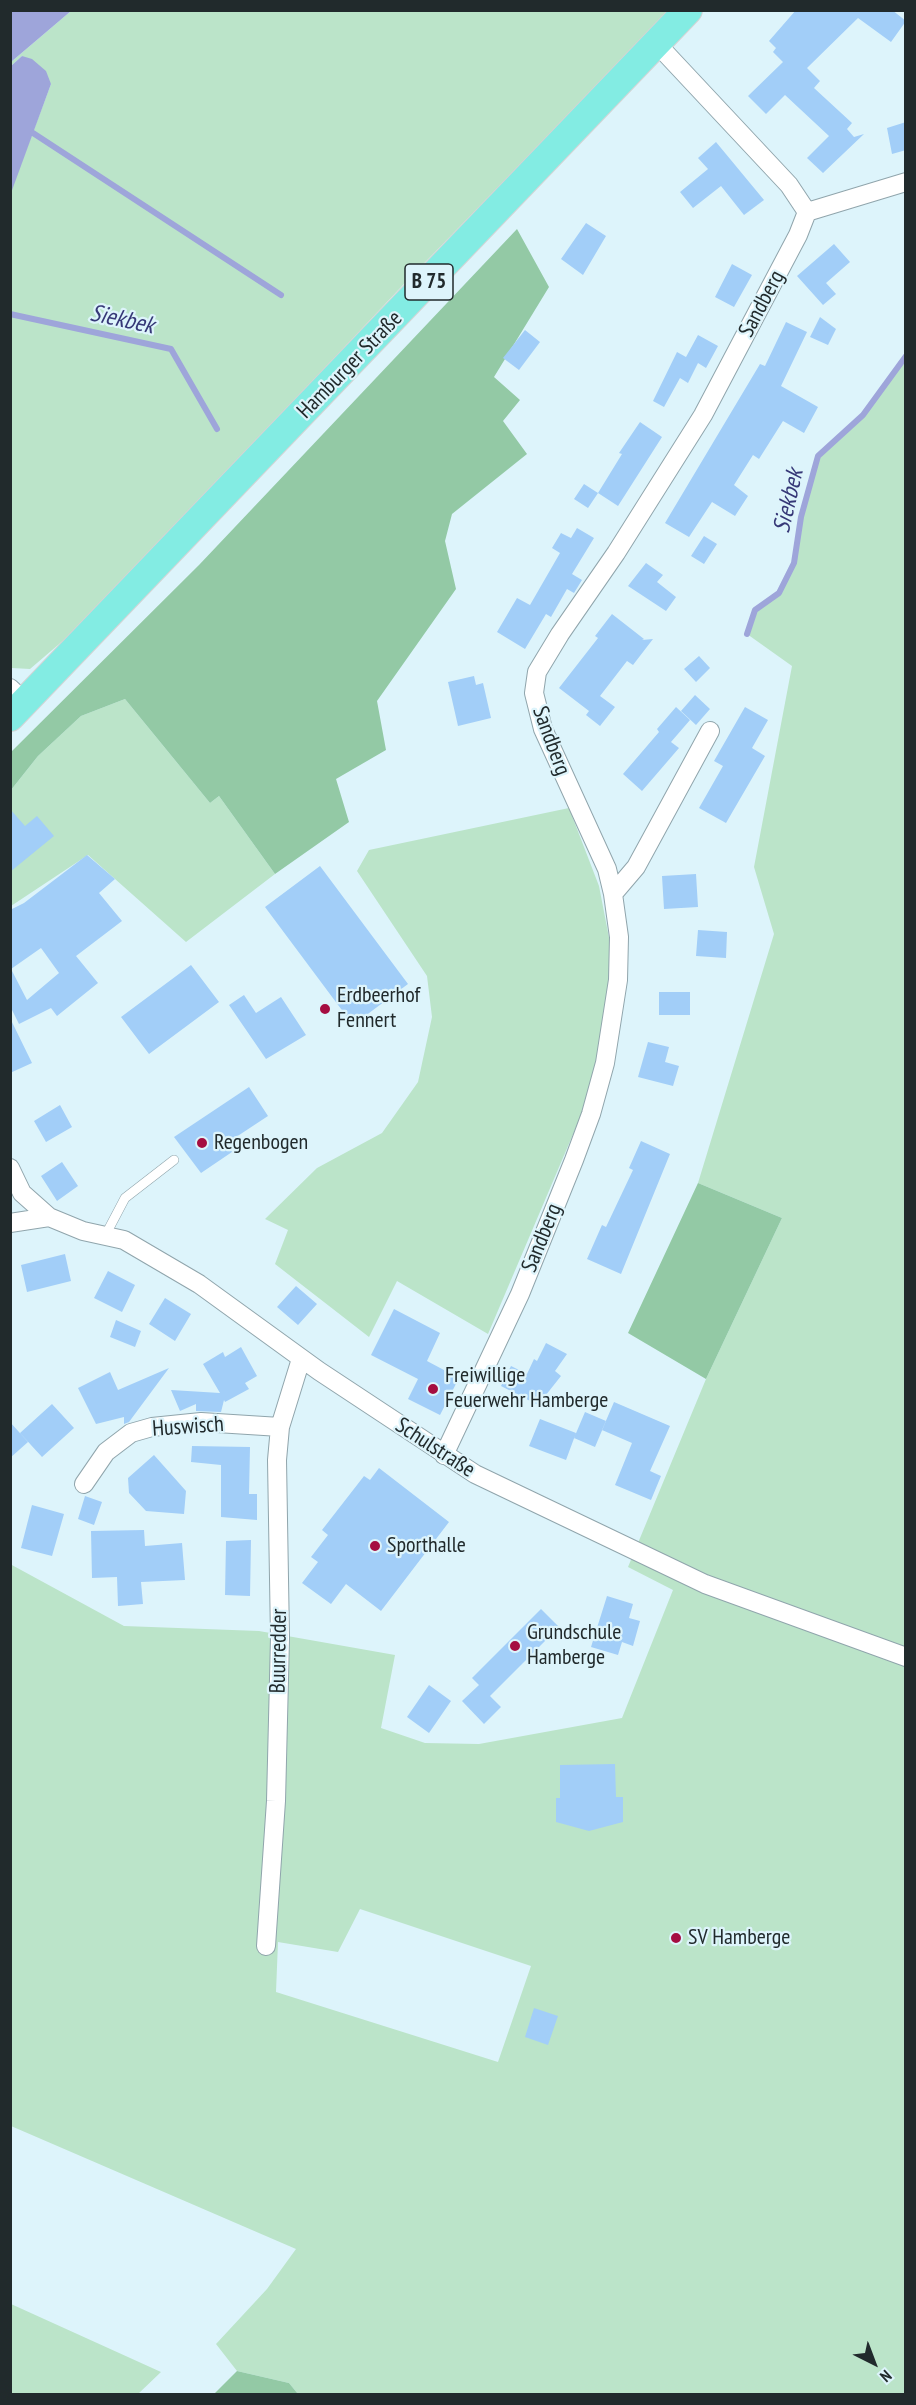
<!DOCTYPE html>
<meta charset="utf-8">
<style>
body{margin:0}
#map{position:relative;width:916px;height:2405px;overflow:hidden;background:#ddf4fb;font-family:"PT Sans Narrow",sans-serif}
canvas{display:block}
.frame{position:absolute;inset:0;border:12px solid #212a2c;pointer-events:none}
.north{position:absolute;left:844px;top:2333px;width:60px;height:60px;-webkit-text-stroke:4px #ddf4fb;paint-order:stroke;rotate:138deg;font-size:16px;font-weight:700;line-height:24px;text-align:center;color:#212a2c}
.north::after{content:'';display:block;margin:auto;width:21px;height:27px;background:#212a2c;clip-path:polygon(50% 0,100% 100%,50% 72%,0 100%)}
</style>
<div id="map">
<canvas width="916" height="2405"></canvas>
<div class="frame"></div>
<div class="north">N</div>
</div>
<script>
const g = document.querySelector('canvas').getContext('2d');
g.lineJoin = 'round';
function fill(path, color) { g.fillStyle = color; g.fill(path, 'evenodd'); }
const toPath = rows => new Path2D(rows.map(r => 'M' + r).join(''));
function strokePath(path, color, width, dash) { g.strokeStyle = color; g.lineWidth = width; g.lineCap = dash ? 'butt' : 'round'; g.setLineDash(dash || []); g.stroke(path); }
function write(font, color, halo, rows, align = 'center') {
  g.font = font + ' "PT Sans Narrow",sans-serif'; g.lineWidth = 4.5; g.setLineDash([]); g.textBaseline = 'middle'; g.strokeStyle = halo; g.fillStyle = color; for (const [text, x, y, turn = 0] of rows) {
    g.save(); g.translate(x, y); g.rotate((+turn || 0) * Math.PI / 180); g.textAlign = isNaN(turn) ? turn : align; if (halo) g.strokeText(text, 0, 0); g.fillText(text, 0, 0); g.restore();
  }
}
fill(toPath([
 [71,11,669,11,403,285,86,621,30,669,12,668,10,667,10,193,51,84,22,56,11,66,11,62],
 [905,356,905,2394,298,2394,289,2383,237,2371,216,2344,267,2289,296,2249,11,2126,10,1564,124,1626,259,1631,395,1655,381,1728,425,1743,479,1744,622,1718,673,1590,628,1567,706,1379,782,1218,698,1183,774,934,754,867,792,666,747,634,755,610,779,593,794,563,801,517,818,456,863,415],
 [360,1909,531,1966,498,2062,276,1992,278,1942,338,1952],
 [125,699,210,803,219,796,275,874,186,942,88,855,11,906,11,790,38,756,81,716],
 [569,808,599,886,611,948,606,1024,591,1092,488,1334,397,1281,369,1337,275,1264,288,1230,265,1219,317,1168,382,1133,418,1082,432,1017,427,976,357,871,369,850],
 [11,2304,161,2372,138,2394,11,2394]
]), '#bbe4c9');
fill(toPath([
 [517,229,549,287,494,377,520,400,503,421,527,454,452,514,445,541,456,589,377,701,386,750,336,779,349,822,275,874,219,796,210,803,125,699,81,716,38,756,11,790,11,752,199,565],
 [698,1183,782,1218,706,1379,628,1333],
 [237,2371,289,2383,298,2394,214,2394]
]), '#93c9a5');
fill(toPath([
 [11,10,71,10,71,11,11,62],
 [22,56,32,59,46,71,51,84,11,193,11,66]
]), '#9ea5da');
strokePath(toPath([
 [33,133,281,295],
 [10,314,171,349,217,429],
 [747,634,755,610,779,593,794,563,801,517,818,456,863,415,906,356]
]), '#9ea5da', 6);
fill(toPath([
 [796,10,892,10,906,21,891,42,858,18,807,68,820,81,814,88,852,123,847,129,854,137,864,134,823,173,807,158,829,136,785,95,766,114,748,96,783,62,773,52,776,48,769,41],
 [906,122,906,150,892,154,887,128],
 [716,142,764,200,744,215,721,186,693,208,680,192,708,169,698,158],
 [586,223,606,236,583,275,561,259],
 [834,244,850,262,826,283,836,294,823,305,797,276],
 [732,264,752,275,734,307,715,297],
 [820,317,836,329,828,345,810,337],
 [786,322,807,332,781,386,818,407,804,433,783,421,759,459,753,455,734,485,748,496,735,516,712,502,689,537,665,523,760,364,765,366],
 [525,330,540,342,519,370,503,358],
 [698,335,718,346,706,368,698,363,688,383,680,378,664,407,653,401,677,352,686,357],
 [640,422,662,437,618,506,598,493,622,454,619,453],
 [584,484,598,493,588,508,574,499],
 [577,528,594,538,572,574,582,580,574,593,567,589,551,617,546,614,525,649,497,632,517,598,530,605,560,553,552,548,561,533,571,538],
 [704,536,717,544,704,564,691,556],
 [646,563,663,575,657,582,676,597,666,611,628,586],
 [612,614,644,639,642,640,653,639,633,665,627,661,600,696,615,707,600,726,586,715,589,711,559,688,598,638,595,636],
 [699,656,710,668,696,682,684,669],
 [474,676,476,685,483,683,491,718,458,726,448,682],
 [695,695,710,709,696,725,681,711],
 [676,707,690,720,671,742,679,748,642,791,623,774,659,732,657,729],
 [745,707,768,720,752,748,765,756,726,823,699,808,723,766,714,761],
 [10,809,25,826,37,816,54,836,10,872],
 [87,855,115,879,99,893,122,921,76,956,98,983,57,1016,51,1008,19,1024,10,1006,10,910,24,903],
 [41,948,59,973,27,1000,11,969],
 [320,866,408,984,353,1025,265,907],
 [696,874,698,907,664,909,662,876],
 [698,930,727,932,726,958,696,956],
 [191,965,219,1002,149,1054,121,1017],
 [659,992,690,992,690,1015,659,1015],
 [244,995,256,1013,281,997,306,1035,266,1059,229,1005],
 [10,1018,32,1063,10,1073],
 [648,1042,669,1047,665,1062,679,1066,673,1086,638,1077],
 [249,1087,268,1116,227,1143,232,1152,201,1173,174,1137],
 [60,1105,72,1127,46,1142,34,1121],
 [641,1141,670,1154,621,1274,587,1259,602,1225,606,1227,633,1170,629,1168],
 [62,1162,78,1186,57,1201,41,1176],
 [65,1254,71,1281,27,1292,21,1265],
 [108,1271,135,1285,122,1312,94,1298],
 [296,1286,317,1304,298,1325,277,1307],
 [165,1298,191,1314,175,1341,149,1324],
 [394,1309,440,1333,427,1361,459,1378,440,1415,408,1399,418,1379,371,1355],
 [116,1320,141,1331,135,1347,110,1337],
 [546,1343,567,1354,555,1371,561,1376,538,1405,501,1386,511,1366,527,1374,534,1359,537,1361],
 [241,1347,257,1376,245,1383,249,1389,225,1402,224,1400,221,1412,196,1411,196,1404,180,1411,171,1390,220,1393,203,1364,223,1352,225,1357],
 [169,1368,129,1422,124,1424,124,1417,96,1424,78,1388,110,1372,118,1390],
 [614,1402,670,1426,650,1471,661,1476,651,1500,615,1485,632,1443,602,1430],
 [52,1404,74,1428,42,1457,20,1433],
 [585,1412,606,1421,595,1447,574,1438],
 [540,1419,576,1433,566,1460,529,1446],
 [10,1422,28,1442,10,1458],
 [192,1446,250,1447,249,1494,257,1494,257,1520,221,1517,221,1465,191,1462],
 [154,1455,186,1491,184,1514,146,1511,129,1493,128,1478],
 [379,1468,449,1522,381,1611,346,1584,331,1604,302,1583,318,1562,311,1557,328,1535,322,1530,364,1476,370,1480],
 [85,1496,102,1502,94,1525,78,1519],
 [32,1505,64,1514,52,1556,21,1548],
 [144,1530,145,1546,182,1543,185,1580,141,1582,143,1604,118,1606,117,1577,92,1578,91,1531],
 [251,1540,250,1596,225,1595,226,1541],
 [607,1596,633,1604,629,1618,640,1621,633,1646,622,1642,618,1655,591,1647],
 [541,1609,559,1627,490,1696,501,1707,484,1724,462,1701,479,1685,472,1678],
 [429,1685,451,1701,429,1733,407,1717],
 [615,1764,616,1797,623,1797,623,1822,589,1831,556,1822,556,1798,560,1798,560,1765],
 [534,2008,558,2016,548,2045,525,2037]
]), '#a2cef8');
const lane = toPath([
 [105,1236,125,1198,174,1160]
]);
const street = toPath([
 [807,212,906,182],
 [10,688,25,702],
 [613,894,636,867,710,731],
 [10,1168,22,1193,49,1217,83,1231,124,1240,199,1284,319,1371,475,1474,705,1584,906,1657],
 [10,1223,49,1217],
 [444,1455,520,1294,574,1160,591,1114,605,1063,618,980,619,937,613,894,607,869,543,729,534,693,537,672,560,634,616,553,703,415,798,235,807,212,789,185,657,44],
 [84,1484,106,1452,131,1433,152,1427,201,1422,280,1427],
 [266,1946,276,1801,280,1638,277,1460,280,1427,301,1359]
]);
const primary = toPath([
 [10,717,688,10]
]);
strokePath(lane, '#90a5ac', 10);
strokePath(street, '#90a5ac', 20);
strokePath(primary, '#d3d4d5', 30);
strokePath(lane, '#fff', 9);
strokePath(street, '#fff', 18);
strokePath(primary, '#83ece3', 28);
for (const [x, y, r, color] of [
 [325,1009,6,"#a50d41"],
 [202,1143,6,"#a50d41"],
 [433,1389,6,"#a50d41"],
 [375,1546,6,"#a50d41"],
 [515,1646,6,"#a50d41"],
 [676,1938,6,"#a50d41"]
]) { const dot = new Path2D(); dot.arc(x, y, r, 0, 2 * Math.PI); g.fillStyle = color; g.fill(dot); strokePath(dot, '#ddf4fb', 2); }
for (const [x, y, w] of [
 [429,282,48]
]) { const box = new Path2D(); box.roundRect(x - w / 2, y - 18, w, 36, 4.5); g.fillStyle = '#ddf4fb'; g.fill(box); strokePath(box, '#212a2c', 1.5); }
write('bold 21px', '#212a2c', null, [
 ["B 75",429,282]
]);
write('22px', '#212a2c', '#ddf4fb', [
 ["Sandberg",762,304,-62],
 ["Hamburger Straße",350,365,-46],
 ["Sandberg",551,741,70],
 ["Sandberg",542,1238,-68],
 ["Huswisch",188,1427,-4],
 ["Schulstraße",435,1448,33],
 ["Buurredder",279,1651,-89]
]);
write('22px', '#212a2c', '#ddf4fb', [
 ["Erdbeerhof",337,996],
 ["Fennert",337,1021],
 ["Regenbogen",214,1143],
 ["Freiwillige",445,1376],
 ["Feuerwehr Hamberge",445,1401],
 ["Sporthalle",387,1546],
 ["Grundschule",527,1633],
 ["Hamberge",527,1658],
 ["SV Hamberge",688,1938]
], 'left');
write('italic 24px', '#363877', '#ddf4fb', [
 ["Siekbek",122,320,12],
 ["Siekbek",789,501,-77]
]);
</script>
